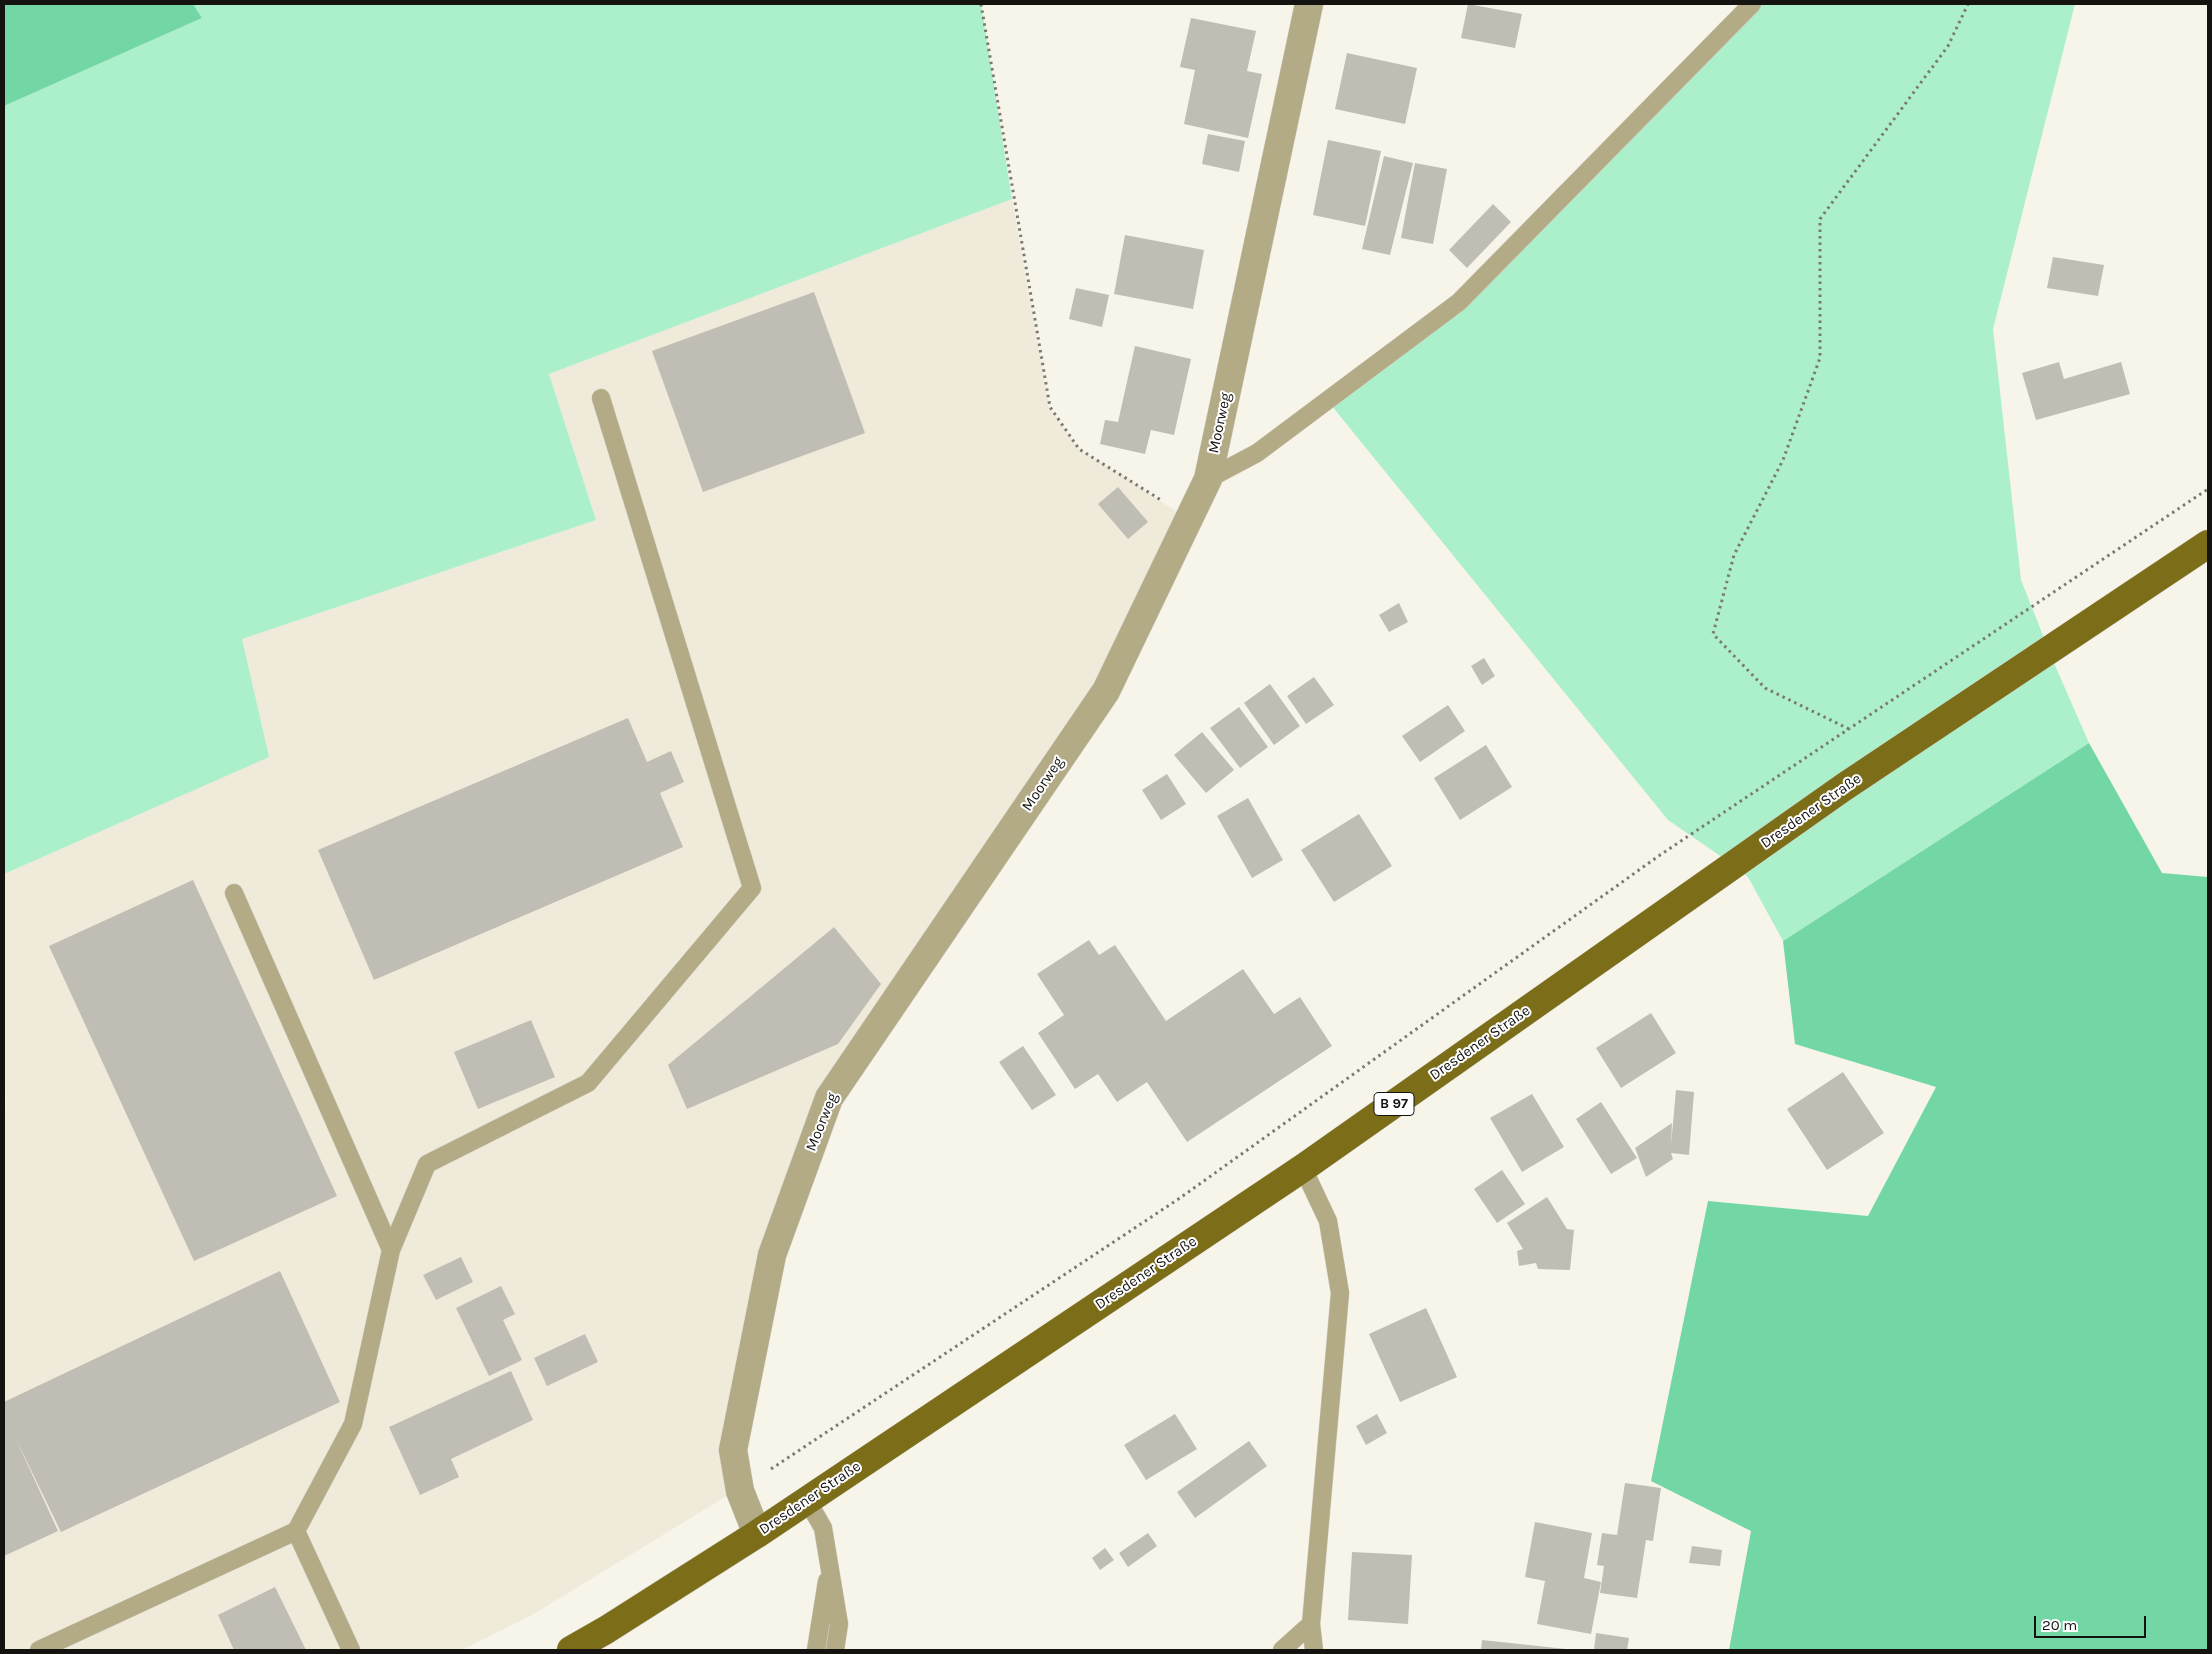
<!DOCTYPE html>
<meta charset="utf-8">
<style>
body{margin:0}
#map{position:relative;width:2212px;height:1654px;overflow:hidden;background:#f7f4ea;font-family:Karla,sans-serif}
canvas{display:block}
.frame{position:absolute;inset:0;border:5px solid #141310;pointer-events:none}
.scale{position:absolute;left:2034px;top:1616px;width:112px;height:22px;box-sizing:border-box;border:2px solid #141310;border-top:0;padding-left:6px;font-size:15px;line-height:18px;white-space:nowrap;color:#141310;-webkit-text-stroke:4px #fff;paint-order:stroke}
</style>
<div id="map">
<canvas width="2212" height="1654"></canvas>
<div class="frame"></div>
<div class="scale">20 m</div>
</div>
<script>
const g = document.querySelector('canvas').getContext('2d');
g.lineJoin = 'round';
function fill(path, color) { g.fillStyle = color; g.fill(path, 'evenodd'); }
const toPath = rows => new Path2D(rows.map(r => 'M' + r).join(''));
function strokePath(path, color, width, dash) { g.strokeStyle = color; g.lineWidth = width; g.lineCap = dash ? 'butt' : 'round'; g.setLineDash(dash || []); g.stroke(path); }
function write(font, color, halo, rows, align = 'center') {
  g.font = font + ' Karla,sans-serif'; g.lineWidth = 4; g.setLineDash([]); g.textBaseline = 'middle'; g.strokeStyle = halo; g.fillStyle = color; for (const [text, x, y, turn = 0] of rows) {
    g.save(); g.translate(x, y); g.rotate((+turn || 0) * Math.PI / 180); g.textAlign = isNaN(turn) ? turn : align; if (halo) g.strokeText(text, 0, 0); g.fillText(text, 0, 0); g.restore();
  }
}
fill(toPath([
 [1012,199,1049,407,1079,449,1131,481,1187,519,1105,691,828,1097,769,1255,738,1489,532,1615,462,1650,4,1650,4,1106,6,1105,4,1075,4,874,202,786,242,639,596,520,549,374]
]), '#efead9');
fill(toPath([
 [193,4,981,4,1012,199,549,374,596,520,242,639,269,757,4,874,4,106,202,18],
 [1752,4,2075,4,1993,329,2021,580,2048,648,1732,864,1668,820,1327,400,1459,302],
 [2050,654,2089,743,1783,941,1748,877,1736,866]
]), '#abf0cb');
fill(toPath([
 [4,4,193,4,202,18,4,106],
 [2089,743,2162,873,2208,877,2208,1650,1729,1650,1751,1531,1651,1481,1708,1201,1868,1216,1936,1087,1795,1044,1783,941]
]), '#73d7a5');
fill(toPath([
 [1468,4,1522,14,1515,48,1461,38],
 [1191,18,1256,31,1247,71,1262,74,1248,138,1184,124,1195,70,1180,67],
 [1347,53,1417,68,1405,124,1335,109],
 [1208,134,1245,141,1239,172,1202,164],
 [1328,140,1381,151,1365,226,1313,215],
 [1384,156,1413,163,1390,255,1362,249],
 [1415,163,1447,169,1433,244,1401,238],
 [1493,204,1511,222,1467,268,1449,250],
 [1125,235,1204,250,1193,309,1114,294],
 [2053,257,2104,265,2098,296,2047,288],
 [1076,288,1109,295,1102,327,1069,319],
 [814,292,865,433,703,492,652,351],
 [1135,346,1191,359,1174,435,1151,430,1145,454,1100,444,1105,420,1118,422],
 [2059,362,2064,379,2121,362,2130,394,2036,420,2022,373],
 [1118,487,1148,522,1128,539,1098,504],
 [1399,603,1408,622,1389,632,1379,615],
 [1484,658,1495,676,1482,685,1471,666],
 [1314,677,1334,705,1306,724,1287,696],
 [1270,684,1300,726,1274,745,1244,703],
 [1448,705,1465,731,1420,762,1402,736],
 [1239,707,1268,747,1240,768,1210,728],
 [628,718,647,762,671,751,684,782,660,793,683,847,374,980,318,850],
 [1202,732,1234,770,1206,793,1174,755],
 [1486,745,1512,787,1460,820,1434,778],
 [1167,774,1186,804,1161,820,1142,790],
 [1248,798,1283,860,1252,878,1217,816],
 [1359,814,1392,866,1334,902,1301,850],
 [193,880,337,1196,194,1261,49,946],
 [834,927,881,984,838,1044,687,1109,668,1065],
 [1089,940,1099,955,1115,945,1166,1021,1243,969,1274,1014,1300,997,1332,1046,1187,1142,1147,1082,1117,1102,1098,1074,1075,1089,1038,1033,1064,1015,1037,974],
 [1651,1013,1676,1053,1621,1088,1596,1048],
 [531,1020,555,1077,478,1109,454,1052],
 [1023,1046,1056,1095,1032,1110,999,1062],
 [1843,1072,1884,1133,1827,1170,1787,1109],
 [1676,1090,1694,1092,1689,1155,1671,1153,1673,1159,1646,1177,1635,1148,1672,1123,1671,1145],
 [1532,1094,1564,1147,1522,1172,1490,1118],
 [1601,1102,1637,1158,1611,1174,1576,1119],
 [1502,1170,1525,1204,1497,1223,1474,1189],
 [1547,1197,1567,1229,1574,1230,1570,1270,1538,1269,1536,1263,1519,1266,1517,1251,1523,1249,1507,1223],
 [461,1257,473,1282,436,1300,423,1275],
 [280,1271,340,1402,61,1532,15,1437,58,1531,4,1556,4,1402],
 [501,1286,515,1314,503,1320,522,1360,489,1376,456,1308],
 [1426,1308,1457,1377,1400,1402,1369,1334],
 [585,1334,598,1362,547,1386,534,1358],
 [511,1371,533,1420,451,1459,459,1477,420,1495,389,1427],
 [1175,1414,1197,1449,1146,1480,1124,1445],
 [1377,1414,1387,1433,1366,1445,1356,1426],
 [1249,1441,1267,1466,1195,1518,1177,1492],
 [1625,1483,1661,1488,1653,1541,1646,1540,1637,1598,1600,1593,1604,1566,1597,1565,1602,1533,1617,1535],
 [1535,1522,1592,1533,1584,1578,1601,1582,1591,1634,1537,1624,1545,1581,1525,1577],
 [1148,1533,1157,1546,1128,1567,1119,1553],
 [1692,1546,1722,1550,1720,1566,1689,1563],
 [1105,1548,1114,1560,1100,1570,1092,1558],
 [1352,1552,1412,1555,1408,1624,1348,1620],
 [275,1587,306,1650,234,1650,218,1615],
 [1596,1633,1629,1638,1627,1650,1594,1650],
 [1482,1640,1566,1649,1566,1650,1481,1650]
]), '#c0beb4');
const lane = toPath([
 [1208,479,1257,453,1459,302,1752,4],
 [234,893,391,1250],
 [807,1500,823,1528,839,1624,835,1650],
 [296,1531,353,1424,391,1250,427,1164,588,1083,752,888,601,398],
 [1311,1624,1314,1650],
 [39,1650,296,1531,351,1650],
 [816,1650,827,1581],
 [1282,1650,1311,1624,1340,1293,1328,1221,1303,1168]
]);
const street = toPath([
 [757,1534,740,1491,733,1450,772,1255,829,1098,1106,691,1208,479,1309,4]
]);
const primary = toPath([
 [571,1650,606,1630,757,1534,1303,1168,1844,787,2208,544]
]);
strokePath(lane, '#d3d0c7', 19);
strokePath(street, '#d3d0c7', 29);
strokePath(primary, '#d3d0c7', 29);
strokePath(toPath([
 [981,4,1050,407,1079,449,1161,500],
 [1849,729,1765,688,1713,634,1734,555,1783,460,1820,358,1820,219,1948,46,1968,4],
 [771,1469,1180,1198,1660,855,2208,489]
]), '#7b7973', 3, [2.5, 4]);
strokePath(lane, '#b2ab85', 18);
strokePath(street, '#b2ab85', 28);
strokePath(primary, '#7c6d19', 28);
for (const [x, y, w] of [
 [1394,1104,40]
]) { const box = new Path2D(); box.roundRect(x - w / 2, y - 11.5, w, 23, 4); g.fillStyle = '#fff'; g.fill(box); strokePath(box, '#141310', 1); }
write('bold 14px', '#141310', null, [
 ["B 97",1394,1104]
]);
write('15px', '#141310', '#fff', [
 ["Moorweg",1220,423,-78],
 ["Moorweg",1043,784,-56],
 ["Dresdener Straße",1811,811,-35],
 ["Dresdener Straße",1480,1043,-35],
 ["Moorweg",822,1122,-68],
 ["Dresdener Straße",1146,1273,-34],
 ["Dresdener Straße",810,1498,-34]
]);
</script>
